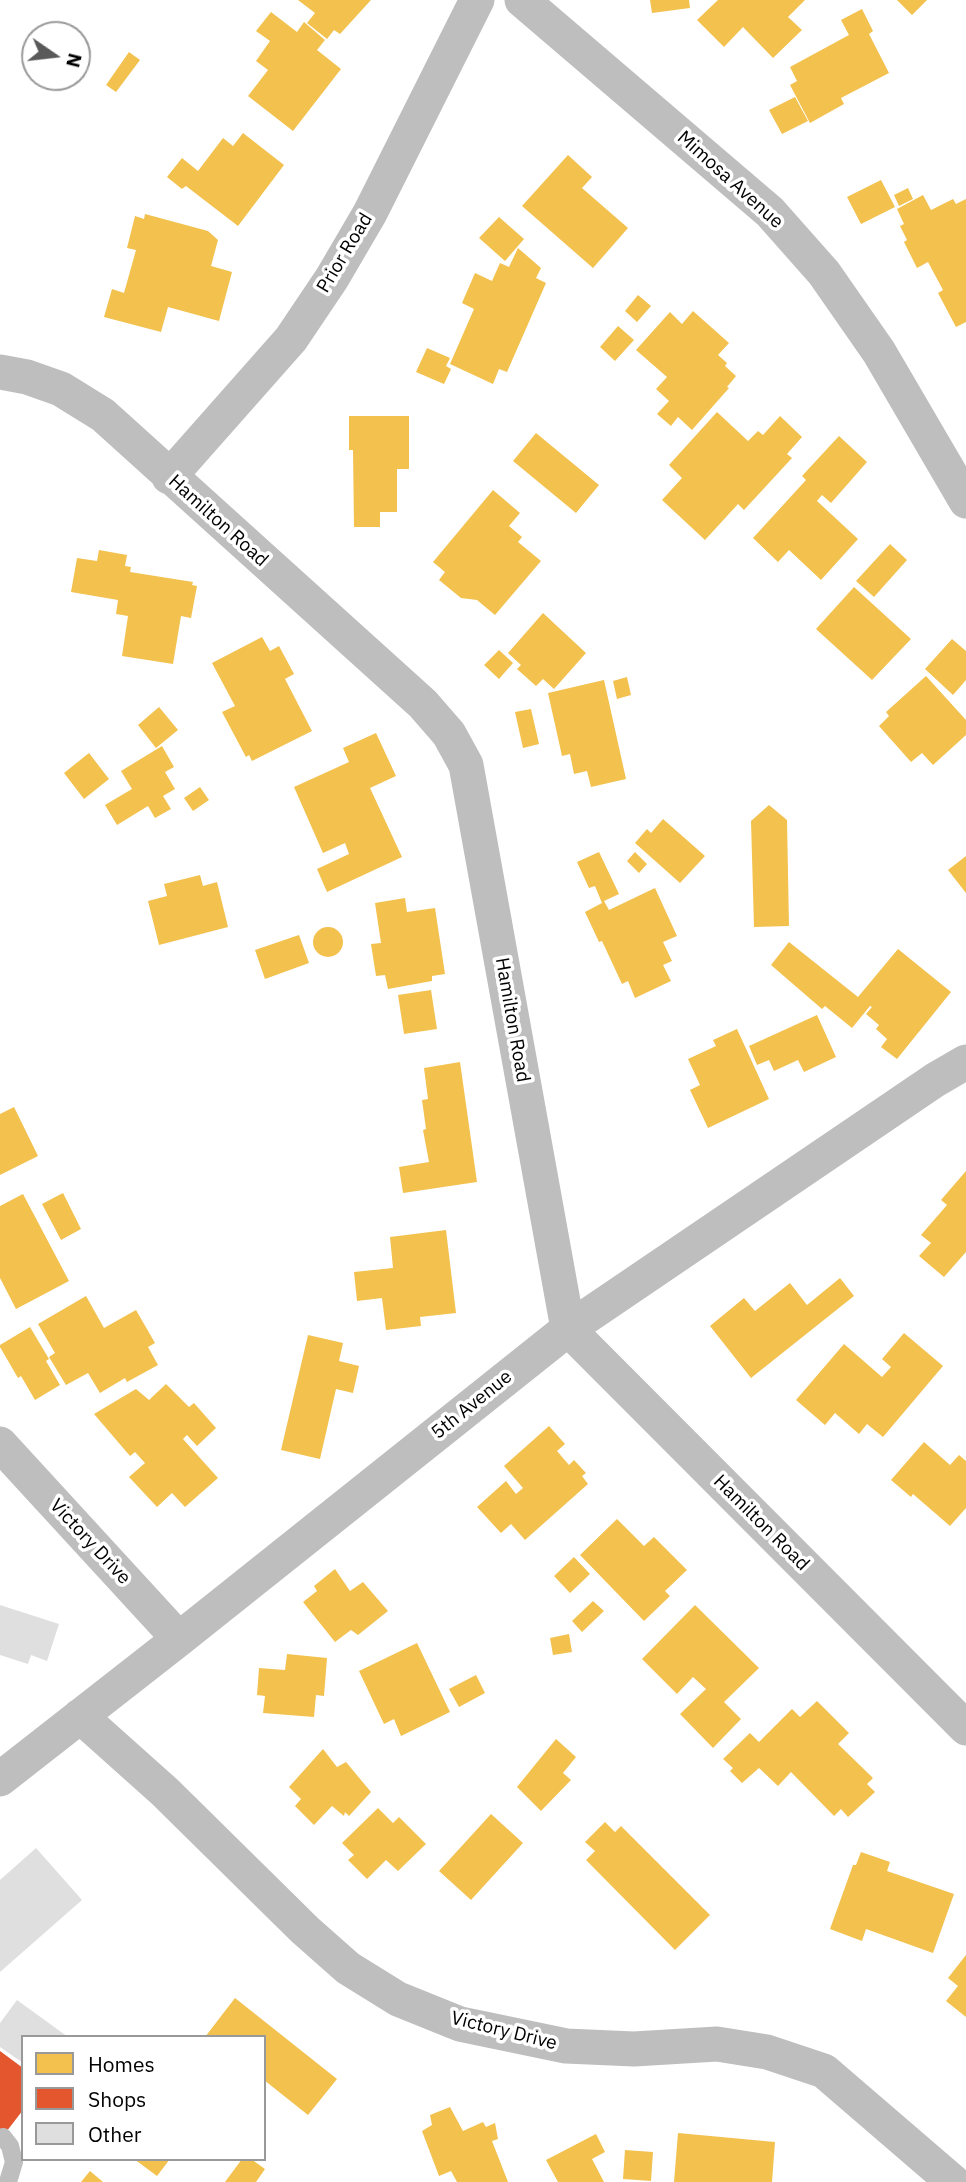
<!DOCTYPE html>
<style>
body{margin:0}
#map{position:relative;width:966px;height:2182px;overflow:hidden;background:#fff;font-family:"IBM Plex Sans",sans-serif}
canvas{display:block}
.legend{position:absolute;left:21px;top:2035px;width:245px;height:126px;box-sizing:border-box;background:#fff;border:2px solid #999;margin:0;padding:9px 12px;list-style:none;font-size:21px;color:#000}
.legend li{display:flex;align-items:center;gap:14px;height:35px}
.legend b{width:35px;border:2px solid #999}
.north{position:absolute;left:21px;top:21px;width:70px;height:70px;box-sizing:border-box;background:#fff;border:2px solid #999;border-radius:50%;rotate:104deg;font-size:19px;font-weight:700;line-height:28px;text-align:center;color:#000}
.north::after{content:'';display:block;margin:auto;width:24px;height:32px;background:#595959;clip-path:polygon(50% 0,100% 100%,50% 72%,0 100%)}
</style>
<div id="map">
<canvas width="966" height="2182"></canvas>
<ul class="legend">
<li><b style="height:19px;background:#f2c14e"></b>Homes</li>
<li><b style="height:19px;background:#e4572e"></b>Shops</li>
<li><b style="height:19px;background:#dfdfdf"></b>Other</li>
</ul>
<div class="north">N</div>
</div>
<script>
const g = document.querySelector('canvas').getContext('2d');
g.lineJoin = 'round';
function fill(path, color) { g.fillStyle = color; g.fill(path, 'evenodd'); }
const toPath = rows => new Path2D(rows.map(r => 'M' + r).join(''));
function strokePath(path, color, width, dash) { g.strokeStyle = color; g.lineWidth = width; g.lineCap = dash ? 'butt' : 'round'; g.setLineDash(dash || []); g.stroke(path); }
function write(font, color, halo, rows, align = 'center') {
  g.font = font + ' "IBM Plex Sans",sans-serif'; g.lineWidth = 7; g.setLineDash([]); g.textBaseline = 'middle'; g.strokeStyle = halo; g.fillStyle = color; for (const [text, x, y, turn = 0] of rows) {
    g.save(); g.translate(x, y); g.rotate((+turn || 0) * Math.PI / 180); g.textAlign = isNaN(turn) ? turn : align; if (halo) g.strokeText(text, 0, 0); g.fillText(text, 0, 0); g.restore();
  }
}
fill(toPath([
 [298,0,371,0,340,34,334,30,327,39,307,23,315,13],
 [650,0,689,0,690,8,652,13],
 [718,0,805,0,788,17,802,30,773,58,743,27,724,47,697,20],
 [897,0,927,0,912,15],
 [862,9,873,31,869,34,889,73,841,98,844,104,810,123,790,85,797,81,790,67,849,35,841,20],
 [271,12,297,32,304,22,325,40,317,50,341,69,293,131,248,96,268,70,256,61,270,41,256,31],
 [129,52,140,60,116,92,106,85],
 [795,97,808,121,782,134,769,110],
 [243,133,284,165,238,226,186,186,182,189,167,177,182,158,198,171,223,138,233,146],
 [568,155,592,177,582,188,628,228,593,268,522,206],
 [881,180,895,207,861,224,847,197],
 [908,188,913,199,899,206,894,195],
 [923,195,931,210,953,199,956,204,966,199,966,322,956,327,938,293,943,290,928,262,917,268,904,242,907,240,900,226,904,224,897,209],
 [145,214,208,231,218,240,211,266,232,272,219,321,168,307,161,332,104,317,112,289,124,293,136,250,127,248,135,216,144,219],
 [499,217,524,239,505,261,479,238],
 [518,248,541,268,536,278,546,283,507,372,499,369,493,384,450,364,474,309,462,303,475,273,492,281,500,263,509,267],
 [638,295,651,306,637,322,625,311],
 [693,311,729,343,718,355,727,363,725,366,736,376,727,387,729,388,692,430,678,417,671,426,657,414,669,401,656,389,667,377,636,350,670,312,682,324],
 [618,326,634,340,615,361,600,347],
 [427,348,450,358,446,366,451,369,444,384,416,372],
 [717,412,748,441,758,431,763,435,780,416,802,437,787,454,792,458,744,510,738,504,705,540,662,500,682,478,669,465],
 [349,416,409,416,409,469,397,469,397,512,380,512,380,527,354,527,353,450,349,450],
 [536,433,599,485,576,513,513,461],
 [839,436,867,462,831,503,822,495,817,501,858,539,821,580,789,550,778,562,753,538,806,480,802,476],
 [493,490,520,513,509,526,522,537,518,542,541,561,495,615,477,600,461,598,439,580,445,572,433,562],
 [890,544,907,560,874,597,856,581],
 [99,550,127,555,125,566,131,567,130,572,193,582,192,585,197,586,191,618,181,616,173,664,122,656,128,616,116,614,118,600,71,592,77,558,97,561],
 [854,587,911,639,872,680,816,629],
 [543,613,586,653,554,689,543,679,536,686,517,669,521,665,508,653],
 [262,637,270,651,279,646,294,674,285,679,312,731,252,761,249,755,246,757,222,712,235,706,212,663],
 [952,639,966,651,966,680,953,695,925,669],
 [499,650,513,663,499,679,484,665],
 [926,676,966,720,966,735,933,765,922,753,911,762,879,726,889,716,886,712],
 [627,677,631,695,617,699,613,681],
 [604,680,626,779,591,787,587,771,574,774,570,754,562,756,548,693],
 [159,707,178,730,156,748,138,725],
 [531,709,539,744,523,748,515,712],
 [376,733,396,776,370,788,402,857,327,892,317,869,349,854,345,843,323,853,294,787,349,762,343,748],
 [162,746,174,767,165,772,175,789,163,796,171,809,155,818,148,806,117,825,105,805,132,789,121,771],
 [89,753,109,779,84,799,64,773],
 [200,787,209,800,193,811,184,798],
 [769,805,787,820,789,926,754,927,751,821],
 [663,819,705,856,680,883,635,843,647,829,651,833],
 [599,852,619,894,604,901,609,910,655,888,677,936,663,942,672,961,663,965,671,981,635,998,628,981,622,984,602,941,599,942,585,912,602,903,595,886,589,888,577,862],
 [635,852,647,864,639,873,627,861],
 [966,856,966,893,948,870],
 [200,875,203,886,217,882,228,927,159,945,148,901,167,896,164,884],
 [405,898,407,912,435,908,445,974,432,976,432,981,388,989,385,975,376,976,371,944,381,943,375,903],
 '313 942a15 15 0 1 1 30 0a15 15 0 1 1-30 0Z',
 [299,935,309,963,265,979,255,950],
 [789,942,858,997,898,949,951,992,897,1059,881,1047,887,1039,876,1029,879,1025,866,1014,872,1007,870,1006,852,1028,825,1006,822,1009,771,965],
 [431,990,437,1029,404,1034,398,995],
 [817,1015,836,1057,804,1072,798,1060,774,1071,769,1060,757,1065,749,1046],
 [737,1029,769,1099,708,1128,690,1090,700,1085,688,1059,716,1046,713,1040],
 [460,1062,477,1182,403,1193,399,1167,429,1162,423,1130,426,1129,422,1100,428,1099,424,1068],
 [14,1107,38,1156,0,1175,0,1114],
 [966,1171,966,1252,944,1277,919,1256,931,1243,921,1235,947,1205,941,1200],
 [63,1193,81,1229,61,1240,42,1204],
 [23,1194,69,1281,16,1309,0,1278,0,1206],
 [446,1230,456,1313,420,1317,421,1326,386,1330,382,1298,357,1301,354,1272,393,1268,390,1237],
 [840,1278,854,1296,751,1378,710,1326,744,1298,755,1311,790,1283,807,1305],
 [86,1296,104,1328,136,1310,155,1343,148,1347,158,1365,127,1382,125,1378,100,1393,88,1373,66,1385,49,1357,55,1353,38,1324],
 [30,1327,49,1359,46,1361,60,1385,35,1400,21,1376,18,1378,0,1347,0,1345],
 [904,1333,943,1366,883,1437,867,1424,859,1434,835,1413,825,1425,796,1400,844,1344,882,1377,891,1367,882,1359],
 [308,1335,343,1343,339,1361,359,1366,353,1393,336,1389,320,1459,281,1450],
 [166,1384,189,1407,194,1403,216,1428,197,1446,187,1435,183,1439,218,1478,185,1507,172,1493,157,1507,129,1477,145,1463,135,1452,130,1456,94,1414,136,1389,149,1400],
 [549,1426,565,1444,557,1451,569,1465,574,1460,586,1473,582,1476,588,1484,525,1540,511,1524,501,1533,477,1507,506,1481,516,1494,523,1488,504,1466],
 [924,1442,950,1465,959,1455,966,1461,966,1508,950,1526,913,1494,911,1497,891,1480],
 [617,1519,644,1546,654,1537,687,1570,665,1591,670,1596,644,1621,580,1555],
 [574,1557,590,1574,570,1593,554,1576],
 [335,1569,350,1591,363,1582,388,1611,358,1635,351,1630,335,1642,303,1602,317,1591,314,1586],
 [593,1601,604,1611,582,1632,572,1621],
 [695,1605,759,1668,724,1702,741,1719,713,1748,680,1714,706,1689,693,1677,677,1694,642,1659],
 [569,1634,572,1652,553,1655,550,1638],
 [417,1643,450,1712,401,1736,394,1719,384,1724,359,1671],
 [287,1654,327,1658,324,1696,316,1695,314,1717,263,1713,265,1696,257,1695,259,1668,285,1670],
 [476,1675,485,1693,459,1707,449,1689],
 [817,1701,849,1733,838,1744,873,1778,867,1784,875,1792,848,1817,841,1809,834,1816,791,1772,778,1786,759,1768,742,1783,730,1771,733,1768,723,1759,750,1733,759,1742,792,1709,800,1717],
 [556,1739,576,1757,563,1773,571,1780,541,1811,517,1787],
 [323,1749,337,1767,346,1762,371,1792,349,1816,345,1812,344,1816,332,1806,314,1825,295,1806,301,1799,289,1787],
 [378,1808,393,1823,399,1817,426,1844,398,1871,386,1860,367,1879,348,1860,354,1855,342,1843],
 [491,1814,523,1843,471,1900,439,1871],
 [605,1822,615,1832,621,1826,710,1915,675,1950,586,1860,595,1851,585,1842],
 [861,1852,890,1862,887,1871,954,1894,933,1953,866,1929,862,1941,830,1929,853,1865,856,1865],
 [966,1955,966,2017,946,2001,958,1986,948,1978],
 [235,1998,337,2079,308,2115,264,2080,264,2037,205,2037],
 [450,2107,463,2131,483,2122,486,2127,495,2123,498,2139,492,2141,508,2182,457,2182,451,2171,439,2176,422,2131,432,2125,430,2115],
 [678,2133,775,2142,772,2182,674,2182],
 [596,2134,605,2152,592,2159,604,2182,558,2182,546,2160],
 [625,2150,653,2152,651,2181,623,2179],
 [134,2159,170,2159,157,2176],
 [242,2159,251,2159,265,2169,256,2182,225,2182],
 [90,2171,103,2182,81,2182]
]), '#f2c14e');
fill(toPath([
 [0,2051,23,2068,23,2110,0,2140]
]), '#e4572e');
fill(toPath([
 [0,1605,59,1624,47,1661,31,1655,28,1664,0,1655],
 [36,1848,82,1900,0,1972,0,1880],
 [17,2000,68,2037,23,2037,23,2063,0,2047,0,2023]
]), '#dfdfdf');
strokePath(toPath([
 [3,2137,10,2146,14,2162,8,2182]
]), '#bebebe', 18);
strokePath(toPath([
 [522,0,770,212,824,273,879,352,966,501],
 [0,372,27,377,61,389,103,415,423,704,449,734,466,765,568,1329,966,1728],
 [169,477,291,339,332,278,370,213,477,0],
 [0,1444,179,1639],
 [80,1716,165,1792,305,1930,348,1968,398,1999,460,2024,566,2046,634,2049,717,2044,767,2052,824,2071,953,2182],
 [0,1779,179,1639,568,1329,935,1080,966,1062]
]), '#bebebe', 35);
write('19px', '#000', '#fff', [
 ["Mimosa Avenue",730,180,42],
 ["Prior Road",345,253,-59],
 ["Hamilton Road",218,521,42],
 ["Hamilton Road",512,1020,80],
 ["5th Avenue",472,1405,-39],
 ["Hamilton Road",761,1523,45],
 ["Victory Drive",90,1542,47],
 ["Victory Drive",504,2031,14]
]);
</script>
